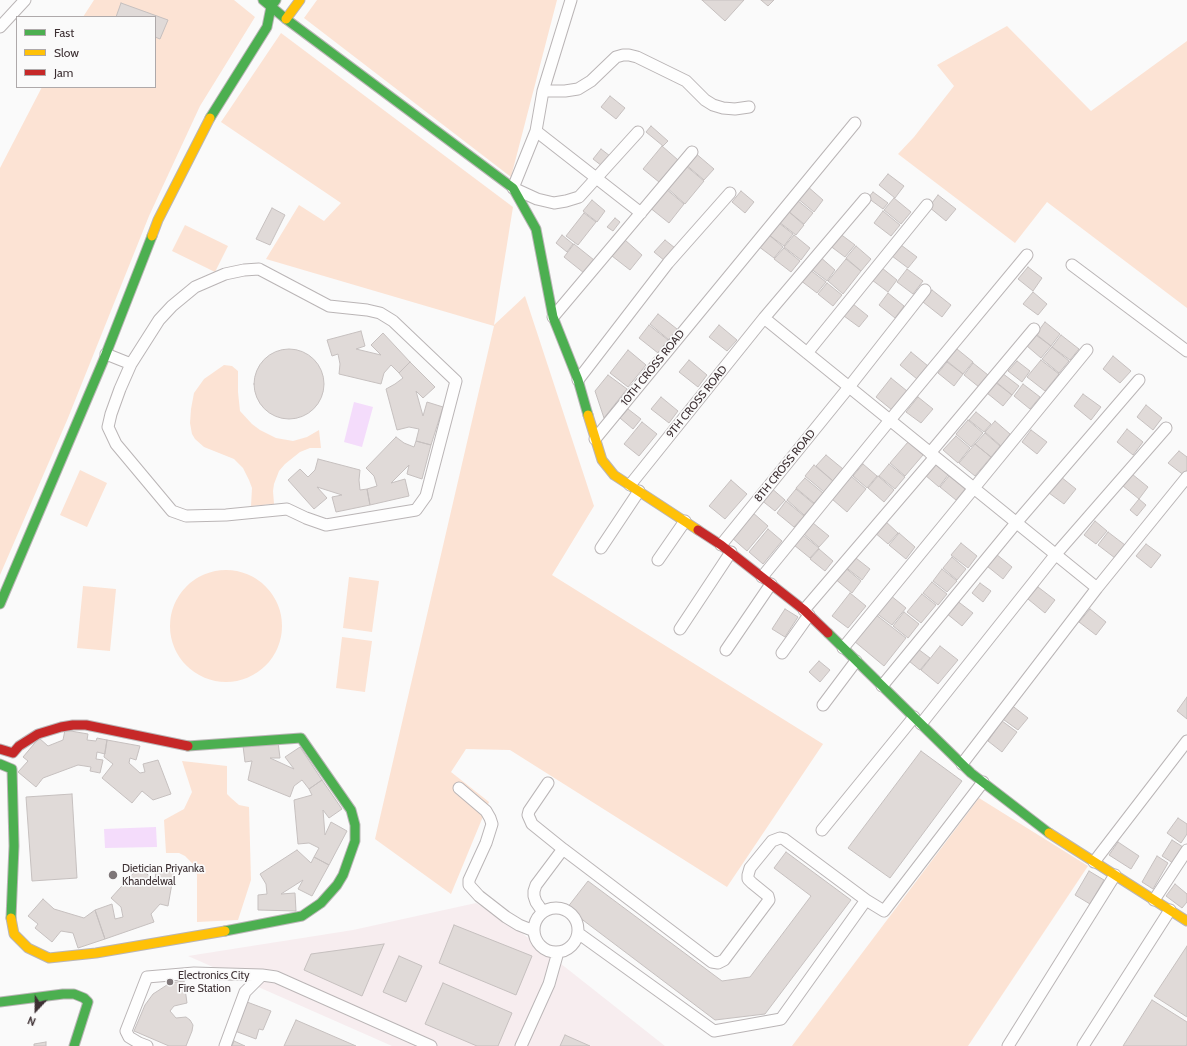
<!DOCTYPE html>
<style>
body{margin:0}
#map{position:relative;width:1187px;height:1046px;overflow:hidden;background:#fafafa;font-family:Cabin,sans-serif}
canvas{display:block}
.legend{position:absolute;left:16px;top:16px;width:140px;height:72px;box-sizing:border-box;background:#fafafa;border:1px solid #aea9aa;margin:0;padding:5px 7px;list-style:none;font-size:12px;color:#3c2f32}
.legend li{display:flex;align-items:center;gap:8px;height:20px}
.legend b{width:20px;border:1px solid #aea9aa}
.north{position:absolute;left:16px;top:990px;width:40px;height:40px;-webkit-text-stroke:3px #fafafa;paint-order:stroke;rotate:202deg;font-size:11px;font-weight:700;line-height:16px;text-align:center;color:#3c2f32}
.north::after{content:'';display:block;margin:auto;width:14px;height:18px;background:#3c2f32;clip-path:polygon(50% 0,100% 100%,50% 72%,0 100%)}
</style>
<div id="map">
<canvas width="1187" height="1046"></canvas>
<ul class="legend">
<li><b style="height:5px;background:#4caf50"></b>Fast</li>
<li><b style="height:5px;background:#ffc107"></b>Slow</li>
<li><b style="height:5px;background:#c62828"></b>Jam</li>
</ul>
<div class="north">N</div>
</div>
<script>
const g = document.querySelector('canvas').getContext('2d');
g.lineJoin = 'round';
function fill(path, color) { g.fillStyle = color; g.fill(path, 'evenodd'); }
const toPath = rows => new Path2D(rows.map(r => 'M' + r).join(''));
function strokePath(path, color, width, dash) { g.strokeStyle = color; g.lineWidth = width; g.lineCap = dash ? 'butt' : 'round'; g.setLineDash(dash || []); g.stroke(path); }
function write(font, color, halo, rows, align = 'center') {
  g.font = font + ' Cabin,sans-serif'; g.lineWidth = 3.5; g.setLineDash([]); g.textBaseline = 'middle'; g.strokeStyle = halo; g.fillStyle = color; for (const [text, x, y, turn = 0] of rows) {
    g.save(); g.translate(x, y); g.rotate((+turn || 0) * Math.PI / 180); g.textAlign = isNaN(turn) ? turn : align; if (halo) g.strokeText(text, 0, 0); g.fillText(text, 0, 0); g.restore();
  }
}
fill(toPath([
 [476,903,508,922,665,1046,392,1046,188,956,353,930]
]), '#f7edef');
fill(toPath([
 [94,0,234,0,255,17,200,106,149,216,68,418,0,575,0,168,42,87,155,87,155,17,83,17],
 [317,0,557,0,511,177,304,18],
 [1007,26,1091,111,1187,41,1187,308,1047,202,1015,243,898,154,914,137,954,86,937,65],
 [281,33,513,207,494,325,525,296,594,506,552,575,823,744,727,887,510,750,466,749,451,772,489,802,451,894,375,839,494,326,266,259,299,205,324,221,341,203,221,122],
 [185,225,228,246,215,272,172,251],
 [224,365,232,366,238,371,238,392,240,411,252,424,260,430,276,438,293,441,307,437,319,430,321,448,310,448,300,452,285,464,279,471,274,484,273,491,274,504,251,506,252,488,249,480,243,468,234,459,204,447,195,439,192,434,190,423,191,409,194,393,204,379],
 [80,470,107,483,87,527,60,515],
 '170 626a56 56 0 1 1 112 0a56 56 0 1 1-112 0Z',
 [349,577,379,581,372,632,343,628],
 [83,586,116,589,110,651,77,648],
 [342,637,372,641,365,692,336,688],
 [182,761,227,766,227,794,231,798,239,805,249,807,251,880,238,920,197,922,197,875,194,865,185,856,179,853,166,853,164,820,184,809,192,792],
 [979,798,1088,866,968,1046,792,1046]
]), '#fce3d4');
fill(toPath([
 [354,402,373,407,362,447,344,442],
 [156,827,157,847,105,848,104,829]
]), '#f4dcfb');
const building = toPath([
 [702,0,744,0,725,21,702,0],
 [761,0,774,0,768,6,761,0],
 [121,3,168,20,160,39,155,37,155,17,116,17,121,3],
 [610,96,625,108,616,119,601,107,610,96],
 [651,126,668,141,663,146,646,132,651,126],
 [662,146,678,160,659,182,643,169,662,146],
 [601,149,610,156,602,166,593,159,601,149],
 [694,152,714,169,704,180,684,163,694,152],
 [685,165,704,181,685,204,666,187,685,165],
 [888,174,904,186,895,198,879,185,888,174],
 [807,186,823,200,814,212,797,198,807,186],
 [665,188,684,204,669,223,649,207,665,188],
 [741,191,754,202,745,213,732,202,741,191],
 [873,192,888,203,883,209,868,198,873,192],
 [938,195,956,209,946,221,929,207,938,195],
 [894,198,911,212,901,224,884,210,894,198],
 [592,200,605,211,597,222,583,211,592,200],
 [797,200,813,213,804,224,788,211,797,200],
 [272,208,285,215,270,245,256,239,272,208],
 [788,211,804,225,796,235,779,222,788,211],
 [883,211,900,225,891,236,874,223,883,211],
 [584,213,596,222,578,245,566,236,584,213],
 [615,218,620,222,613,231,607,227,615,218],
 [779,223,793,234,784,246,769,235,779,223],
 [839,233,855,245,845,257,829,245,839,233],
 [768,234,783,247,774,258,758,246,768,234],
 [562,235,573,244,567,252,556,243,562,235],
 [794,235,810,248,801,260,784,247,794,235],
 [625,240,642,255,630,270,612,256,625,240],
 [665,240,675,248,665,261,654,252,665,240],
 [574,244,594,260,584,273,564,257,574,244],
 [901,245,917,257,908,268,892,256,901,245],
 [856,246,871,259,861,271,846,258,856,246],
 [784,248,800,261,791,272,774,259,784,248],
 [819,256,835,270,827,281,810,268,819,256],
 [846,259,861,271,843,294,828,281,846,259],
 [1028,267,1042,278,1033,291,1018,279,1028,267],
 [882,268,897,280,888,292,872,280,882,268],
 [809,269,826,282,817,293,800,280,809,269],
 [907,269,923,281,913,294,897,282,907,269],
 [827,283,842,295,833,306,818,294,827,283],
 [932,290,951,305,942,317,923,302,932,290],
 [1033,292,1047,304,1038,315,1023,304,1033,292],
 [888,293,904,306,895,318,879,305,888,293],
 [853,304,868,316,859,327,844,316,853,304],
 [658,314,677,329,669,340,650,324,658,314],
 [1045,322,1060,334,1051,346,1036,334,1045,322],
 [649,325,668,340,658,353,639,338,649,325],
 [719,325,737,340,727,351,709,337,719,325],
 [361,331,365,346,356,349,381,355,371,345,383,333,410,362,399,373,391,365,384,373,381,384,339,374,340,364,338,354,332,356,327,340,361,331],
 [1036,335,1051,346,1041,358,1027,346,1036,335],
 [1061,335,1079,349,1070,360,1052,347,1061,335],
 [1052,347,1069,361,1059,373,1042,359,1052,347],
 '254 384a35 35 0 1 1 70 0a35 35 0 1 1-70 0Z',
 [957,349,973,362,963,374,947,361,957,349],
 [628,350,646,365,628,387,610,373,628,350],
 [911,352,928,366,917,379,900,365,911,352],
 [1113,356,1131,371,1120,383,1103,369,1113,356],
 [689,360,707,375,698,387,679,372,689,360],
 [1041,360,1059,374,1045,391,1027,377,1041,360],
 [1017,361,1030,371,1022,382,1008,371,1017,361],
 [410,362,435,387,423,398,416,391,423,416,427,402,443,407,431,445,416,441,419,429,409,427,397,430,386,389,395,384,403,378,399,373,410,362],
 [947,362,963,374,954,386,938,373,947,362],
 [973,363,988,375,979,387,964,375,973,363],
 [1002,373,1019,386,1012,395,995,381,1002,373],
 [608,375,627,389,604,418,595,391,608,375],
 [891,378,907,391,892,410,876,397,891,378],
 [995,382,1012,395,1003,406,987,393,995,382],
 [1023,384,1040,397,1030,409,1014,396,1023,384],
 [1083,394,1101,407,1091,420,1074,406,1083,394],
 [661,397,678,411,669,423,651,409,661,397],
 [918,397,933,409,921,423,906,412,918,397],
 [1146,405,1162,418,1153,430,1137,417,1146,405],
 [628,409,641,419,633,429,620,418,628,409],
 [976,412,991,424,984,432,969,420,976,412],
 [968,420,983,433,971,447,956,434,968,420],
 [995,421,1010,434,1001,446,985,432,995,421],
 [642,422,657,434,639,456,624,444,642,422],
 [1127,429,1143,442,1133,455,1117,442,1127,429],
 [1031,430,1047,442,1037,454,1022,442,1031,430],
 [985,433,1000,446,991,457,975,444,985,433],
 [956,436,970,448,958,463,943,450,956,436],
 [396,437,404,443,414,447,416,441,431,445,422,479,407,474,409,465,391,483,405,479,409,496,370,505,367,489,377,486,374,476,366,468,396,437],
 [908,442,923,455,905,476,890,463,908,442],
 [975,444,991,457,975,476,959,463,975,444],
 [1179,451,1187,457,1187,473,1185,476,1168,463,1179,451],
 [826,455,843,469,833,481,816,466,826,455],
 [318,459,360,470,359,480,360,490,367,489,370,505,336,512,332,497,342,495,317,487,327,498,314,509,288,480,300,469,308,477,315,470,318,459],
 [934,463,948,475,939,487,925,475,934,463],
 [863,464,877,476,867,488,853,476,863,464],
 [889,464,905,477,895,489,879,476,889,464],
 [814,465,833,481,824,492,805,476,814,465],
 [1132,474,1148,487,1139,499,1123,486,1132,474],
 [851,476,866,489,847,512,832,499,851,476],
 [878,476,894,490,884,502,868,488,878,476],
 [949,476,965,489,956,500,940,487,949,476],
 [1061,477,1076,489,1064,504,1049,493,1061,477],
 [805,478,823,493,814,503,796,488,805,478],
 [731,480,747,494,725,519,709,506,731,480],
 [770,487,785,500,775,511,760,499,770,487],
 [796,489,814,504,804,515,787,500,796,489],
 [1139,499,1146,505,1137,516,1130,510,1139,499],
 [786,501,804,516,794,527,777,513,786,501],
 [752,512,768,526,747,551,731,537,752,512],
 [884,520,898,533,888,544,874,532,884,520],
 [1095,521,1107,531,1096,544,1084,535,1095,521],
 [813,523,829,536,819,547,804,534,813,523],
 [768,529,782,541,763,564,749,552,768,529],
 [1108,532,1125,545,1115,558,1098,545,1108,532],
 [899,533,915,547,906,559,889,545,899,533],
 [803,535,819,548,810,558,794,545,803,535],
 [961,543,977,556,968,568,951,555,961,543],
 [1146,544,1161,555,1151,568,1136,556,1146,544],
 [819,549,833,561,825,571,810,559,819,549],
 [996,554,1012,567,1003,579,987,566,996,554],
 [852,555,870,569,862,580,844,566,852,555],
 [952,557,966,569,957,580,943,568,952,557],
 [843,566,861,581,852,593,834,578,843,566],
 [942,569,957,581,947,592,933,581,942,569],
 [932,582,947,594,938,605,923,593,932,582],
 [980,583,991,591,983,602,972,593,980,583],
 [1038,587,1055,600,1045,613,1028,599,1038,587],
 [850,593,866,606,848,628,832,616,850,593],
 [922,594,936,605,921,623,907,612,922,594],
 [890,595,906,608,892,625,876,613,890,595],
 [956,600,973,613,962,626,946,613,956,600],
 [785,609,798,617,785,637,772,629,785,609],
 [1090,609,1106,622,1096,635,1079,622,1090,609],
 [904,612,919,624,908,638,893,626,904,612],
 [875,614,906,638,884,666,854,641,875,614],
 [940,646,958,660,938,684,921,670,940,646],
 [918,649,930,658,920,670,909,661,918,649],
 [819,661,830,670,820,682,809,672,819,661],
 [1187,697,1187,719,1177,711,1187,697],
 [1010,704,1028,718,1018,730,1000,717,1010,704],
 [1002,721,1017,732,1002,752,988,741,1002,721],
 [65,730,88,734,87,740,96,741,97,738,107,740,105,754,97,752,96,759,103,760,100,773,90,771,91,767,78,765,43,778,36,787,18,772,28,761,23,757,39,738,48,746,63,740,65,730],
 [107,740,140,746,136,760,130,758,129,763,140,773,145,772,143,764,158,760,171,794,153,800,142,791,132,803,102,778,113,764,104,757,107,740],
 [278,742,280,758,270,758,294,769,285,757,300,747,322,780,309,789,302,780,294,786,290,797,248,780,252,761,245,762,243,746,278,742],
 [921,751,962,781,890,878,848,848,921,751],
 [322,780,342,809,329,818,323,810,325,835,331,822,347,831,329,865,314,857,319,848,309,843,298,844,294,800,312,795,309,789,322,780],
 [72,794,77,878,32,881,26,797,72,794],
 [1178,818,1187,824,1187,834,1181,843,1167,833,1178,818],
 [1172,840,1183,847,1173,863,1162,856,1172,840],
 [1118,842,1139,856,1131,869,1109,855,1118,842],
 [297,850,311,863,314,857,329,865,312,896,298,889,303,880,281,894,295,893,296,911,258,910,258,895,267,894,266,884,260,874,297,850],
 [786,852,851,900,765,1014,715,1020,567,908,588,881,722,981,750,977,811,896,774,868,786,852],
 [1157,856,1168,863,1153,889,1142,882,1157,856],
 [139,867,155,881,156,869,174,872,168,906,160,904,151,914,154,922,105,939,95,910,112,904,115,919,123,917,121,907,111,898,139,867],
 [1089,871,1104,880,1090,904,1075,895,1089,871],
 [1175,884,1187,894,1187,902,1182,908,1166,896,1175,884],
 [43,899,54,909,84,918,95,910,105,939,78,948,73,933,61,931,52,942,35,928,38,924,28,916,43,899],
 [454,925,532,956,516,995,439,963,454,925],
 [384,944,362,996,304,970,311,954,384,944],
 [1187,946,1187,1017,1154,996,1187,946],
 [399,956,422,966,406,1002,383,992,399,956],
 [184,981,187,1003,174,1006,170,1011,176,1018,186,1017,190,1020,193,1025,192,1031,186,1046,169,1046,134,1031,145,1005,153,994,170,983,184,981],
 [443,983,512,1013,498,1046,477,1046,425,1024,443,983],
 [1152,1000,1187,1022,1187,1044,1186,1046,1123,1046,1152,1000],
 [247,1002,271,1011,263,1030,259,1029,256,1039,235,1031,247,1002],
 [296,1020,356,1046,284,1046,296,1020],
 [565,1035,590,1046,560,1046,565,1035],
 [234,1041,245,1046,232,1046,234,1041],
 [46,1042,46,1046,34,1046,34,1044,46,1042]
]);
fill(building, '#e0dad8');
strokePath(building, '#c6c0bf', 1);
const street = toPath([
 [571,0,543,91,536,131,513,188,537,199,554,203,566,201,579,197,638,132],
 [0,27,25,0],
 [543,91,565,91,578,89,591,81,616,57,623,55,629,55,637,57,686,81,705,100,713,105,723,108,735,109,749,107],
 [536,131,641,213],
 [1072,265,1187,351],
 [259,269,329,306,367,310,380,313,393,321,456,381,426,496,416,510,326,525,306,518,287,509,226,515,186,516,172,511,116,444,108,427,111,414,120,389,131,364,159,320,172,306,195,287,225,274,244,270,259,269],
 [553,317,692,152],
 [764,318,1097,588],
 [807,353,927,205],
 [106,354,131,364],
 [578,380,668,263,730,193],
 [595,439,855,123],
 [930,453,1034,329],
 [630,485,764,318,865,199],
 [721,545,849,387,925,290],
 [601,548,639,491],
 [658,560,685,521],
 [762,577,890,420,1027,255],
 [804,610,935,457],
 [680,629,731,552],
 [843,648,1087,350],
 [726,650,771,584],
 [782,653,809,615],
 [882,686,1016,523,1139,380],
 [823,705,856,661],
 [921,724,1056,554,1166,428],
 [962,764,1097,588,1187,477],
 [548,783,529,811,528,815,532,824,563,849],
 [459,788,486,811,490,818,492,824,486,843,469,880,469,885,479,896,506,917,519,925,534,931],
 [822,830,914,717],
 [1094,862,1187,741],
 [1154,900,1187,850],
 '534 930a22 22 0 1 1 44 0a22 22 0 1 1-44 0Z',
 [543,912,536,902,534,896,534,891,536,885,563,849,712,962,718,963,724,960,769,900,768,896,752,883,748,879,748,875,750,868,772,841,780,838,784,839,866,900],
 [578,933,714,1031,781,1019,866,900,884,911,983,782],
 [147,1046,139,1043,129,1037,126,1031,147,977,194,973,262,975],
 [225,1046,245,992,262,975,276,977,431,1046],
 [521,1046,549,984,558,952],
 [1008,1046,1115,875],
 [1083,1046,1170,910]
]);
const fast = toPath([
 [263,0,286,19,513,188,536,229,553,317,578,380,588,415],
 [210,118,267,27,271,7,276,0],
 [0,604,104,359,152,236],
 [828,633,971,773,1049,833],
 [188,746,301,738,351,810,355,825,355,841,343,875,337,885,321,903,302,916,225,931],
 [0,764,12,769,14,846,11,918],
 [0,1002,63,994,74,994,84,998,88,1002,74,1046]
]);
const slow = toPath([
 [286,19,300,0],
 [152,236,158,220,210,118],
 [588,415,602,460,614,475,698,530],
 [1049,833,1187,921],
 [11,918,14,934,28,948,49,958,96,953,225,931]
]);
const jam = toPath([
 [698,530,721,545,804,610,828,633],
 [0,749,13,753,19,746,38,734,61,727,73,725,86,725,188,746]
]);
strokePath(street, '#bab5b6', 13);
strokePath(fast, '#bab5b6', 11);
strokePath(slow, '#bab5b6', 11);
strokePath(jam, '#bab5b6', 11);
strokePath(street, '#fefefe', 11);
strokePath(fast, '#4caf50', 9);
strokePath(slow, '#ffc107', 9);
strokePath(jam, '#c62828', 9);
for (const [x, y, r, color] of [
 [113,875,5,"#7e7678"],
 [170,982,4,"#7e7678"]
]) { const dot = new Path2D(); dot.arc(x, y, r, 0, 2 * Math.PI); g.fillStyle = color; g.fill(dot); strokePath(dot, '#fafafa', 1.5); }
write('11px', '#3c2f32', '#fafafa', [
 ["10TH CROSS ROAD",653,368,-51],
 ["9TH CROSS ROAD",697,402,-51],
 ["8TH CROSS ROAD",785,466,-51]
]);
write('11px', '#3c2f32', '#fafafa', [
 ["Dietician Priyanka",122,869],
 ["Khandelwal",122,882],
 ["Electronics City",178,976],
 ["Fire Station",178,989]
], 'left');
</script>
